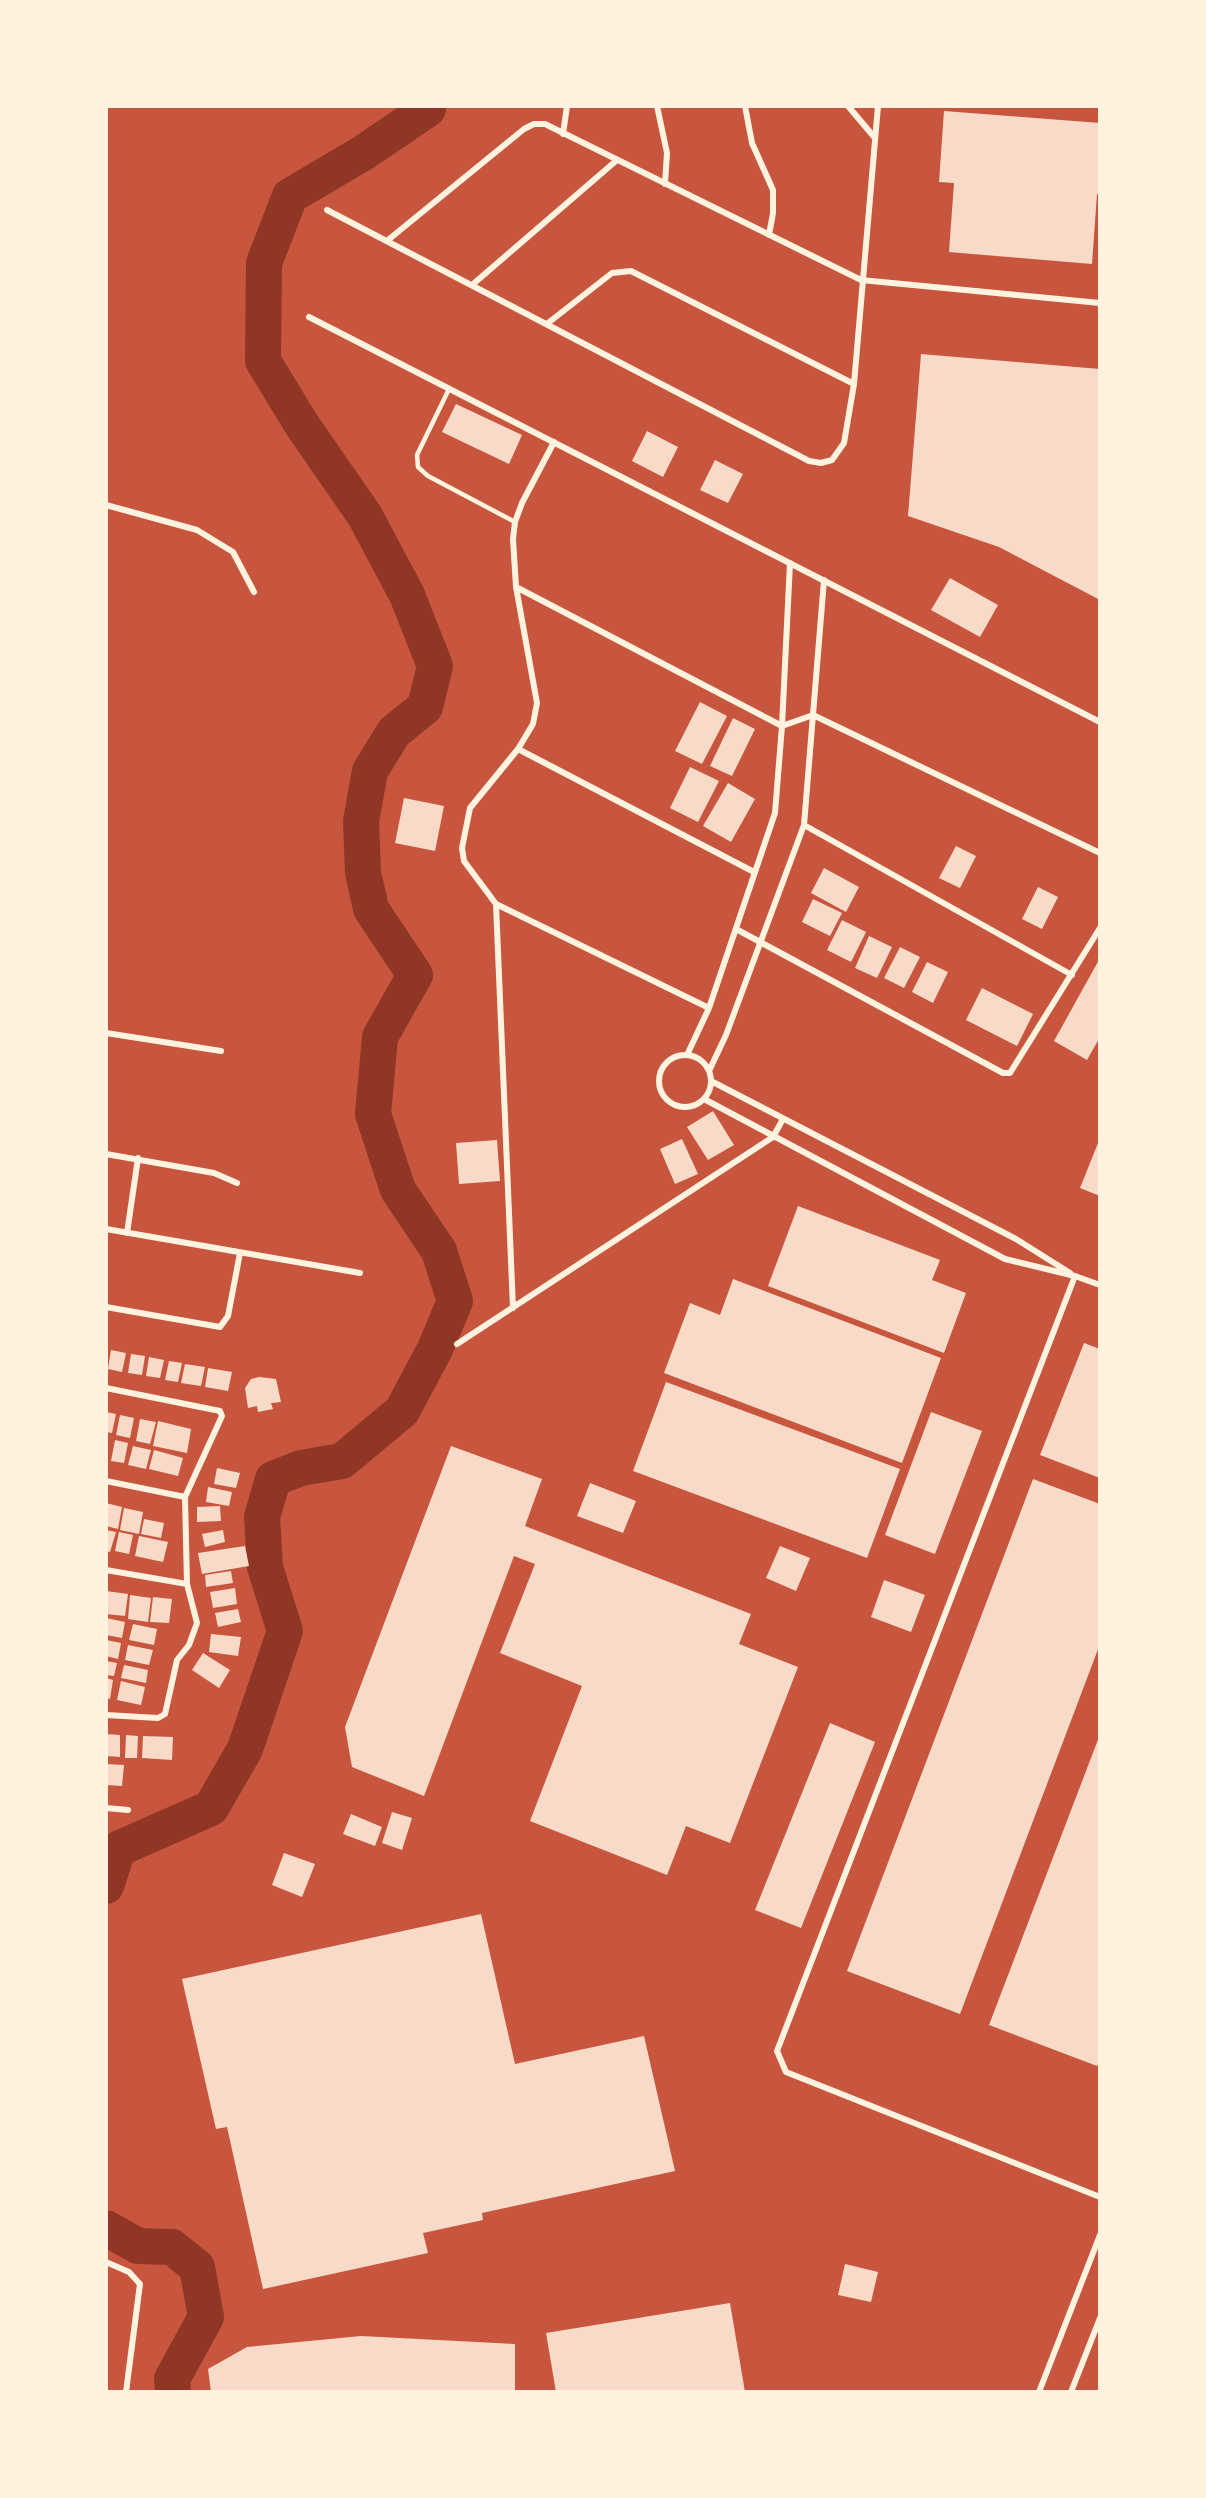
<!DOCTYPE html>
<style>
body{margin:0}
#map{position:relative;width:1206px;height:2498px;overflow:hidden;background:#c8553d;font-family:Arial,sans-serif}
canvas{display:block}
.frame{position:absolute;inset:0;border:108px solid #fff3e0;pointer-events:none}
</style>
<div id="map">
<canvas width="1206" height="2498"></canvas>
<div class="frame"></div>
</div>
<script>
const g = document.querySelector('canvas').getContext('2d');
g.lineJoin = 'round';
const toPath = rows => new Path2D(rows.map(r => 'M' + r).join(''));
function strokePath(path, color, width, dash) { g.strokeStyle = color; g.lineWidth = width; g.lineCap = dash ? 'butt' : 'round'; g.setLineDash(dash || []); g.stroke(path); }
function fill(path, color) { g.fillStyle = color; g.fill(path, 'evenodd'); }
strokePath(toPath([
 [106,1886,118,1849,211,1808,245,1749,285,1631,265,1567,262,1517,273,1479,301,1468,342,1461,402,1411,435,1349,455,1301,439,1251,398,1190,373,1114,380,1037,415,975,371,909,363,872,361,821,370,771,394,732,425,707,435,666,407,595,365,516,302,425,263,361,264,263,290,196,363,153,428,109,427,106],
 [106,2228,138,2246,172,2247,197,2267,206,2317,172,2379,173,2392]
]), '#8f3625', 36);
fill(toPath([
 [944,111,1100,123,1100,195,1097,194,1092,264,949,252,954,183,939,182],
 [921,354,1100,369,1100,600,999,547,908,516],
 [456,404,522,435,509,464,442,432],
 [647,431,678,447,663,477,632,461],
 [715,460,743,474,728,503,700,490],
 [950,578,998,605,980,637,931,610],
 [700,702,727,716,702,764,675,751],
 [733,718,755,729,732,776,710,766],
 [690,767,719,781,698,822,670,808],
 [728,783,755,799,731,842,703,826],
 [404,798,444,806,435,851,395,843],
 [956,846,976,856,960,888,939,878],
 [824,868,859,887,846,912,811,893],
 [1038,887,1058,897,1042,929,1022,919],
 [813,899,842,913,830,936,802,922],
 [842,920,866,932,851,962,827,950],
 [869,936,892,947,877,978,855,968],
 [900,947,920,957,904,988,884,978],
 [1100,958,1100,1037,1087,1060,1054,1041],
 [927,962,948,972,933,1003,912,992],
 [982,988,1033,1014,1017,1046,966,1020],
 [713,1111,734,1145,708,1160,687,1127],
 [1100,1138,1100,1196,1080,1188],
 [682,1139,698,1174,675,1184,660,1149],
 [497,1140,500,1181,459,1184,456,1143],
 [798,1206,940,1260,932,1280,966,1293,944,1353,768,1286],
 [733,1279,941,1358,902,1463,664,1373,690,1303,720,1315],
 [1084,1343,1100,1349,1100,1478,1040,1455],
 [111,1350,126,1353,122,1372,108,1369],
 [131,1354,145,1356,142,1375,128,1373],
 [149,1357,164,1360,160,1378,146,1376],
 [169,1361,182,1363,178,1382,165,1380],
 [185,1364,205,1367,201,1386,181,1383],
 [208,1368,232,1372,228,1391,205,1387],
 [259,1377,276,1379,281,1402,271,1403,273,1409,258,1412,257,1406,248,1408,245,1388,251,1379],
 [666,1382,900,1469,867,1558,633,1471],
 [106,1412,116,1414,112,1433,106,1432],
 [931,1412,982,1431,935,1554,885,1535],
 [120,1415,134,1418,130,1438,116,1435],
 [140,1419,156,1422,150,1444,136,1441],
 [158,1421,191,1429,187,1453,153,1446],
 [115,1440,128,1443,124,1463,111,1461],
 [133,1446,151,1450,146,1469,128,1465],
 [451,1446,542,1479,525,1526,751,1614,739,1644,798,1667,730,1843,686,1826,667,1875,530,1821,582,1686,500,1653,535,1564,514,1556,424,1796,352,1767,345,1727],
 [154,1450,183,1458,178,1476,149,1469],
 [217,1468,240,1473,236,1488,214,1484],
 [1033,1479,1100,1504,1100,1644,960,2014,847,1971],
 [590,1483,636,1501,623,1533,577,1516],
 [208,1487,232,1492,229,1506,206,1502],
 [106,1503,122,1507,118,1529,106,1526],
 [220,1506,221,1521,197,1522,197,1507],
 [124,1508,143,1512,139,1534,120,1530],
 [144,1519,164,1523,161,1538,141,1534],
 [106,1530,116,1532,110,1552,106,1551],
 [223,1530,225,1542,205,1547,202,1534],
 [119,1532,133,1535,129,1554,115,1551],
 [139,1536,168,1542,163,1562,135,1556],
 [245,1546,249,1566,202,1574,198,1553],
 [780,1546,810,1558,796,1591,766,1578],
 [231,1571,233,1583,206,1587,205,1575],
 [884,1580,925,1595,911,1632,871,1617],
 [235,1588,237,1604,213,1608,210,1592],
 [106,1591,128,1594,125,1616,106,1614],
 [130,1595,151,1598,148,1622,128,1619],
 [153,1597,172,1599,169,1623,150,1622],
 [238,1609,241,1622,218,1627,215,1613],
 [106,1618,125,1622,122,1638,106,1635],
 [133,1624,157,1629,154,1645,129,1640],
 [211,1634,241,1637,238,1656,209,1652],
 [106,1640,121,1643,118,1659,106,1656],
 [128,1645,153,1650,149,1665,125,1660],
 [203,1653,230,1670,219,1688,192,1670],
 [106,1661,117,1663,114,1676,106,1675],
 [124,1665,148,1670,146,1683,121,1678],
 [106,1678,113,1680,110,1699,106,1698],
 [121,1681,145,1687,141,1705,117,1700],
 [830,1723,875,1742,801,1928,755,1910],
 [106,1734,120,1735,120,1757,106,1756],
 [126,1735,138,1736,137,1758,125,1758],
 [143,1736,173,1737,172,1760,142,1758],
 [1099,1737,1100,2061,1097,2066,989,2025],
 [106,1764,124,1765,122,1786,106,1785],
 [392,1812,412,1818,402,1850,382,1843],
 [351,1814,382,1827,375,1846,343,1834],
 [284,1853,315,1864,302,1897,272,1885],
 [481,1914,515,2064,644,2036,675,2171,482,2213,483,2220,423,2233,428,2253,263,2289,227,2127,216,2129,182,1979],
 [845,2264,878,2272,871,2302,838,2295],
 [730,2303,745,2392,556,2392,546,2333],
 [361,2336,515,2344,515,2392,211,2392,208,2369,247,2347]
]), '#f7dbc8');
strokePath(toPath([
 [449,389,417,455,418,467,428,476,515,522]
]), '#fff3e0', 4.5);
strokePath(toPath([
 [657,106,667,153,665,184],
 [745,106,752,143,773,190,773,213,769,235],
 [848,106,875,138],
 [563,134,567,106],
 [327,210,809,461,821,463,832,460,844,443,854,384,878,106],
 [388,240,524,129,534,124,545,124,861,280,1100,303],
 [472,285,617,160],
 [309,317,1100,722],
 [548,323,612,273,631,271,854,384],
 [554,442,522,503,515,522,513,539,516,587,537,703,533,724,518,749,470,808,462,848,464,861,496,904,709,1008],
 [106,505,197,530,233,552,254,592],
 [516,587,782,726,813,715,1100,853],
 [518,749,754,872],
 [804,825,1072,975],
 [496,904,513,1308],
 [736,929,1003,1073,1010,1073,1100,928],
 [106,1033,221,1051],
 [687,1055,709,1008,775,813,782,726,790,563],
 '659 1081a26 26 0 1 1 52 0a26 26 0 1 1-52 0Z',
 [709,1071,726,1035,804,825,824,580],
 [711,1081,1016,1239,1070,1273],
 [704,1099,1005,1259,1075,1276,1100,1285],
 [106,1154,214,1173,237,1183],
 [106,1229,360,1273],
 [127,1233,138,1158],
 [1075,1276,777,2051,786,2072,1100,2197],
 [106,1307,220,1327,228,1316,240,1253],
 [457,1344,773,1137,783,1119],
 [106,1388,220,1411,222,1416,185,1497,187,1584,197,1623,189,1645,177,1660,165,1714,158,1718,106,1715],
 [106,1481,185,1497],
 [106,1570,187,1584],
 [106,1808,128,1810],
 [106,2262,129,2272,140,2284,126,2392],
 [1039,2392,1100,2235],
 [1071,2392,1100,2318]
]), '#fff3e0', 6);
</script>
